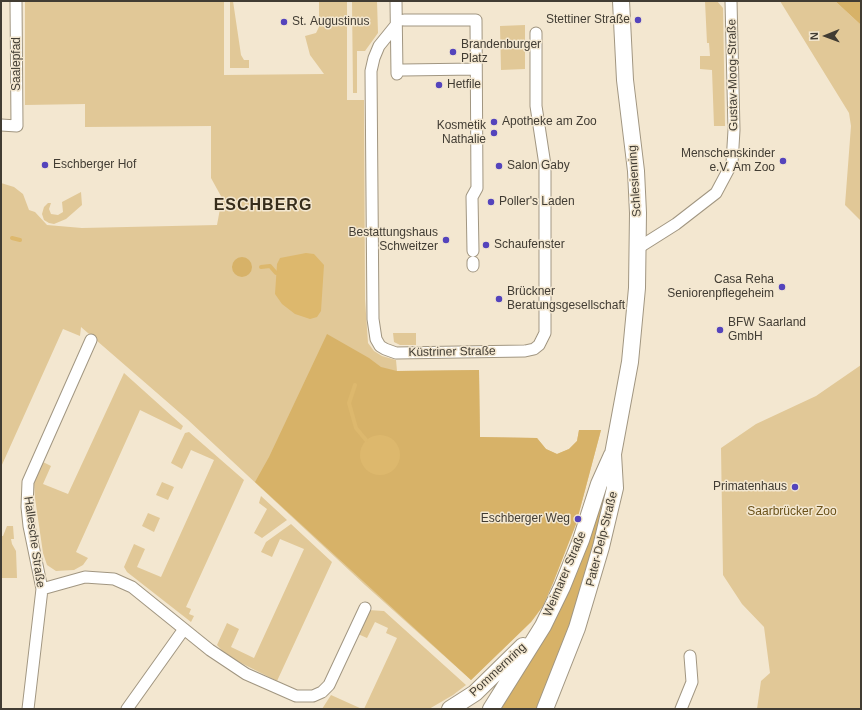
<!DOCTYPE html>
<meta charset="utf-8">
<style>
body{margin:0}
#map{position:relative;width:862px;height:710px;overflow:hidden;background:#f3e7d0;font-family:Arial,sans-serif}
canvas{display:block}
.frame{position:absolute;inset:0;border:2px solid #413c33;pointer-events:none}
.north{position:absolute;left:806px;top:16px;width:40px;height:40px;-webkit-text-stroke:3px #f3e7d0;paint-order:stroke;rotate:269deg;font-size:11px;font-weight:700;line-height:16px;text-align:center;color:#413c33}
.north::after{content:'';display:block;margin:auto;width:14px;height:18px;background:#413c33;clip-path:polygon(50% 0,100% 100%,50% 72%,0 100%)}
</style>
<div id="map">
<canvas width="862" height="710"></canvas>
<div class="frame"></div>
<div class="north">N</div>
</div>
<script>
const g = document.querySelector('canvas').getContext('2d');
g.lineJoin = 'round';
function fill(path, color) { g.fillStyle = color; g.fill(path, 'evenodd'); }
const toPath = rows => new Path2D(rows.map(r => 'M' + r).join(''));
function strokePath(path, color, width, dash) { g.strokeStyle = color; g.lineWidth = width; g.lineCap = dash ? 'butt' : 'round'; g.setLineDash(dash || []); g.stroke(path); }
function write(font, color, halo, rows, align = 'center') {
  g.font = font + ' Arial,sans-serif'; g.lineWidth = 3; g.setLineDash([]); g.textBaseline = 'middle'; g.strokeStyle = halo; g.fillStyle = color; for (const [text, x, y, turn = 0] of rows) {
    g.save(); g.translate(x, y); g.rotate((+turn || 0) * Math.PI / 180); g.textAlign = isNaN(turn) ? turn : align; if (halo) g.strokeText(text, 0, 0); g.fillText(text, 0, 0); g.restore();
  }
}
fill(toPath([
 [25,1,224,1,224,75,324,74,310,55,305,36,316,33,319,27,319,1,347,1,347,100,364,100,365,299,368,343,374,351,382,356,396,360,397,371,479,370,480,437,537,438,546,449,557,454,569,449,577,441,579,430,601,430,576,524,553,583,543,606,531,622,471,680,365,585,187,419,81,327,80,336,63,329,1,467,1,183,14,187,23,194,29,210,35,212,47,225,82,228,217,225,222,198,211,178,211,126,85,127,85,104,25,105],
 [230,1,233,1,241,55,244,60,249,60,249,68,230,68],
 [352,1,377,1,378,33,365,51,357,51,357,93,353,93],
 [705,1,717,1,723,8,725,126,714,126,712,70,700,69,700,56,710,56,709,43,707,43],
 [780,1,835,1,861,25,861,221,845,205,851,126,849,113],
 [525,25,525,69,501,70,500,26],
 [81,192,82,205,66,219,54,224,49,223,44,220,42,214,44,207,48,203,51,203,49,209,51,214,58,215,63,212,62,202],
 [393,333,416,333,416,345,400,345,394,342],
 [861,365,861,709,757,709,761,681,770,673,764,627,742,604,723,575,721,448,756,424,816,396],
 [124,373,183,426,181,430,140,410,76,552,88,558,83,565,74,570,56,571,47,565,43,553,35,498,34,484,37,474,43,462,51,466,43,484,68,494],
 [189,432,244,480,186,607,191,609,189,614,194,616,191,622,127,572,124,567,134,544,145,549,137,567,161,577,214,460,191,450,182,469,171,463,185,433],
 [162,482,174,487,168,500,156,495],
 [261,496,287,520,262,538,254,533,267,509,259,503],
 [148,513,160,518,154,532,142,526],
 [291,524,332,562,277,681,227,656,217,645,227,623,239,629,231,647,254,658,304,549,280,539,272,557,261,552,266,542],
 [7,526,13,526,14,539,11,539,12,544,16,551,17,578,1,578,1,536,3,536],
 [368,610,384,611,466,685,453,695,429,709,364,709,397,638,386,633,388,628,375,622,367,638,358,634],
 [331,695,362,709,322,709]
]), '#e1c897');
fill(toPath([
 [835,1,859,1,861,3,861,25],
 '232 267a10 10 0 1 1 20 0a10 10 0 1 1-20 0Z',
 [327,334,369,358,381,367,397,371,479,370,480,437,537,438,546,449,557,454,569,449,577,441,579,430,601,430,576,524,553,583,543,606,531,622,471,680,255,482,269,457],
 [606,485,610,486,571,625,537,709,501,709,539,646]
]), '#d7b268');
fill(toPath([
 [306,253,314,254,324,265,321,311,317,317,310,319,295,314,282,304,275,294,277,264,280,258],
 '360 455a20 20 0 1 1 40 0a20 20 0 1 1-40 0Z'
]), '#ddb86d');
strokePath(toPath([
 [12,238,20,240],
 [261,267,270,266,276,273],
 [355,385,349,403,356,428,366,440]
]), '#ddb86d', 4);
const street = toPath([
 [396,1,397,74],
 [404,20,476,20,477,188,472,197,473,251],
 [396,25,379,46,374,58,371,71,373,319,376,339,380,346,385,349,396,353,525,351,534,349,539,345,545,333,545,165,536,106,536,33],
 [403,70,476,69],
 [1,125,17,126,16,1],
 [638,248,676,224,716,193,732,163,734,130,731,1],
 [473,262,473,266],
 [42,589,85,577,114,579,132,587,210,650,246,674,296,696,313,696,322,692,329,685,365,608],
 [28,709,42,589,29,526,27,507,28,482,91,340],
 [127,709,184,629],
 [681,709,692,682,690,656]
]);
const secondary = toPath([
 [450,709,475,693,523,646],
 [491,709,543,626,562,587,581,540,599,484,612,455],
 [545,709,577,628,601,547,615,488,613,454,630,362,637,288,638,213,636,171,625,80,621,1]
]);
strokePath(street, '#a19681', 13);
strokePath(secondary, '#a19681', 18);
strokePath(street, '#fff', 11);
strokePath(secondary, '#fff', 16);
for (const [x, y, r, color] of [
 [638,20,4,"#5444bc"],
 [284,22,4,"#5444bc"],
 [453,52,4,"#5444bc"],
 [439,85,4,"#5444bc"],
 [494,122,4,"#5444bc"],
 [494,133,4,"#5444bc"],
 [783,161,4,"#5444bc"],
 [45,165,4,"#5444bc"],
 [499,166,4,"#5444bc"],
 [491,202,4,"#5444bc"],
 [446,240,4,"#5444bc"],
 [486,245,4,"#5444bc"],
 [782,287,4,"#5444bc"],
 [499,299,4,"#5444bc"],
 [720,330,4,"#5444bc"],
 [795,487,4,"#5444bc"],
 [578,519,4,"#5444bc"]
]) { const dot = new Path2D(); dot.arc(x, y, r, 0, 2 * Math.PI); g.fillStyle = color; g.fill(dot); strokePath(dot, '#f3e7d0', 1.5); }
write('12px', '#413c33', '#f3e7d0', [
 ["Stettiner Straße",630,20,"right"],
 ["St. Augustinus",292,22],
 ["Brandenburger",461,45],
 ["Platz",461,59],
 ["Hetfile",447,85],
 ["Apotheke am Zoo",502,122],
 ["Kosmetik",486,126,"right"],
 ["Nathalie",486,140,"right"],
 ["Menschenskinder",775,154,"right"],
 ["e.V. Am Zoo",775,168,"right"],
 ["Eschberger Hof",53,165],
 ["Salon Gaby",507,166],
 ["Poller's Laden",499,202],
 ["Bestattungshaus",438,233,"right"],
 ["Schweitzer",438,247,"right"],
 ["Schaufenster",494,245],
 ["Casa Reha",774,280,"right"],
 ["Seniorenpflegeheim",774,294,"right"],
 ["Brückner",507,292],
 ["Beratungsgesellschaft",507,306],
 ["BFW Saarland",728,323],
 ["GmbH",728,337],
 ["Primatenhaus",787,487,"right"],
 ["Eschberger Weg",570,519,"right"]
], 'left');
write('12px', '#413c33', '#f3e7d0', [
 ["Saalepfad",17,64,-90],
 ["Gustav-Moog-Straße",733,75,-91],
 ["Schlesienring",635,181,-94],
 ["Küstriner Straße",452,352,-1],
 ["Pater-Delp-Straße",602,539,-76],
 ["Hallesche Straße",34,542,82],
 ["Weimarer Straße",565,574,-67],
 ["Pommernring",498,670,-43]
]);
write('12px', '#6a5119', '#f3e7d0', [
 ["Saarbrücker Zoo",792,512]
]);
g.letterSpacing = '1px';
write('bold 16px', '#372d1b', '#f3e7d0', [
 ["ESCHBERG",263,206]
]);
g.letterSpacing = '0px';
</script>
